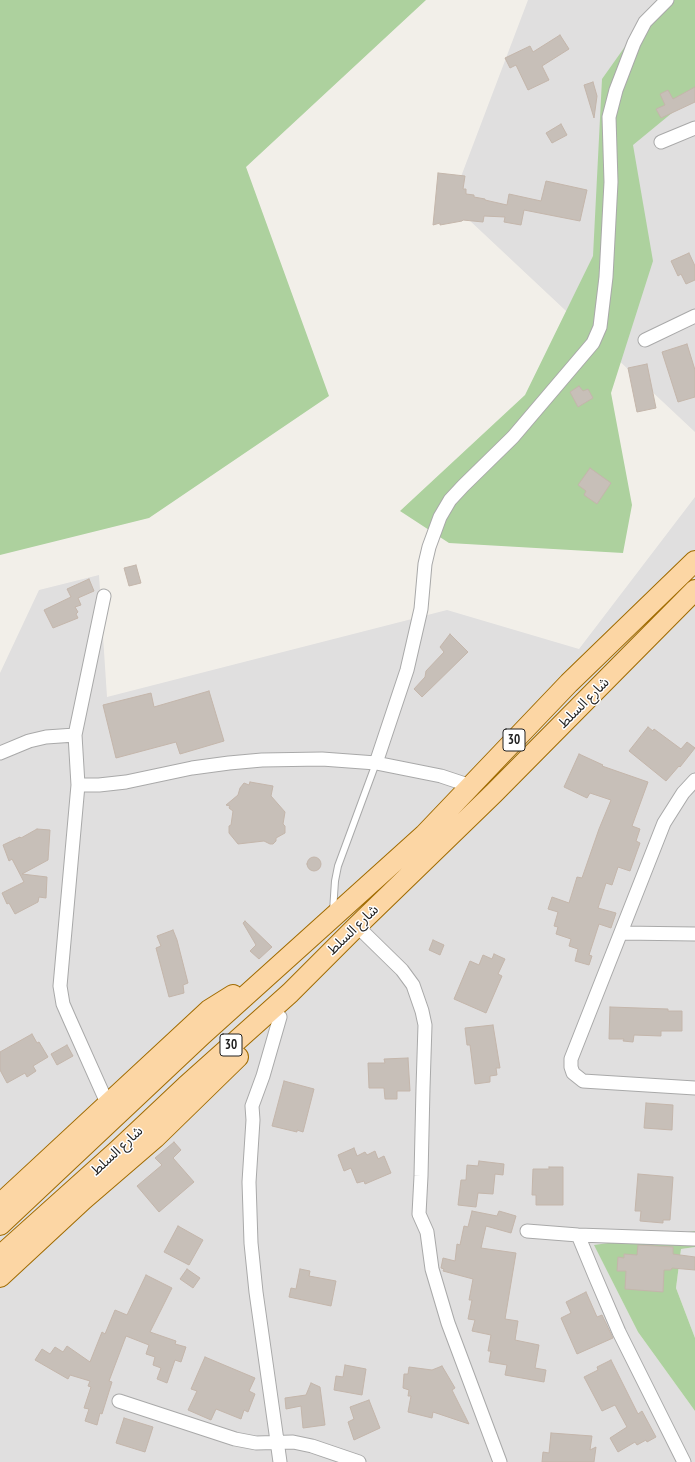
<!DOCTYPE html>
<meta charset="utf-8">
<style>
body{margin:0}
canvas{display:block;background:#f2efe9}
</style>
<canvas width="695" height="1462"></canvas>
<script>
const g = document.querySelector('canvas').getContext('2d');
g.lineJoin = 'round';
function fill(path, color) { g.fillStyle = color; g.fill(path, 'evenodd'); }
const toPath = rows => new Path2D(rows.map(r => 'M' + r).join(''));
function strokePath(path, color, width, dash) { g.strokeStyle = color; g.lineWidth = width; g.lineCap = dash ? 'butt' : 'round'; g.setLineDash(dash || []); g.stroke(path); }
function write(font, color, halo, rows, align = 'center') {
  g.font = font + ' "PT Sans Narrow","Noto Sans Arabic",sans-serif'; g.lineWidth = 3; g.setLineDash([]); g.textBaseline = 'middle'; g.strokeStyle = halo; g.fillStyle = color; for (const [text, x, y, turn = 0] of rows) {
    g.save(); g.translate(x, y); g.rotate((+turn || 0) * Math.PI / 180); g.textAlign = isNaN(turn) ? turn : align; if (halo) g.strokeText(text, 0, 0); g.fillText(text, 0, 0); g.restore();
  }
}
fill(toPath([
 [528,0,695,0,695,432,451,203],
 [695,497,695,1231,595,1246,638,1332,695,1411,695,1462,0,1462,0,673,39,590,99,575,107,697,447,610,579,649],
 [695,1247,695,1338,676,1288,681,1249]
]), '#e0dfdf');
fill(toPath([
 [0,0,426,0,246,167,329,396,149,518,0,555],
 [658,0,695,0,695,94,633,145,653,261,611,393,632,505,623,553,449,543,400,511,525,395,593,256,602,79],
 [695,1231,695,1247,681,1249,676,1288,695,1338,695,1411,638,1332,594,1245]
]), '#add19e');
const building = toPath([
 [560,35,569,49,542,66,549,80,528,90,516,65,510,68,505,58,530,46,533,52,560,35],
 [593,82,597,96,594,118,584,85,593,82],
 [695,87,695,102,661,118,656,109,665,105,660,94,668,90,673,99,695,87],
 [561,124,567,135,552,143,546,133,561,124],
 [438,173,465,176,463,189,466,189,466,194,474,195,474,197,485,199,485,200,507,205,509,194,541,201,546,181,587,190,580,221,524,210,521,225,504,222,505,217,484,216,483,222,463,220,462,221,440,225,440,223,433,225,438,173],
 [689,253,695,266,695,280,686,284,681,274,678,276,671,261,689,253],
 [687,344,695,370,695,397,678,402,662,352,687,344],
 [647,364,656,408,637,412,628,368,647,364],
 [579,386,583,391,588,389,593,398,578,407,570,392,579,386],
 [590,468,611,483,597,504,584,495,586,491,578,485,590,468],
 [136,565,141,583,129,586,124,568,136,565],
 [89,579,94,591,78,598,81,605,75,607,78,612,76,614,78,618,53,628,44,610,71,597,67,589,89,579],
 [450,634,468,652,422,697,414,689,425,677,426,671,444,652,440,647,450,634],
 [209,691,224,741,180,754,176,742,116,758,103,705,151,693,154,707,209,691],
 [648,727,653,731,654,729,681,749,687,742,695,748,680,767,679,766,666,781,629,751,648,727],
 [579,754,603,765,602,766,648,782,632,826,640,829,636,841,640,843,630,871,618,867,612,885,606,883,598,908,616,913,611,928,599,924,589,955,592,956,589,965,575,961,578,949,569,946,571,939,556,934,558,927,554,926,558,912,548,909,552,897,569,903,577,877,582,878,599,829,611,800,590,793,587,798,564,787,579,754],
 [250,782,273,786,271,796,285,812,283,824,285,826,285,833,276,838,276,841,273,844,270,844,264,841,238,844,229,833,229,826,231,825,233,811,229,808,230,806,226,805,238,795,240,788,244,783,249,785,250,782],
 [37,829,50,830,48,860,22,874,47,877,46,898,39,897,38,902,15,914,9,903,7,904,2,893,24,882,12,859,9,861,3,845,20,837,21,838,37,829],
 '307 864a7 7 0 1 1 14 0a7 7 0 1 1-14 0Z',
 [245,921,272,947,259,959,250,951,256,945,243,923,245,921],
 [173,930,177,940,188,983,183,985,184,993,169,997,156,948,161,946,157,936,173,930],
 [433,940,444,945,440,955,429,950,433,940],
 [494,954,505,959,498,974,502,976,486,1013,454,999,470,961,479,965,483,955,492,959,494,954],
 [610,1007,668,1009,668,1011,682,1011,682,1031,661,1031,661,1036,634,1035,633,1042,623,1041,624,1039,609,1039,610,1007],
 [493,1025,500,1068,496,1068,497,1075,490,1076,490,1082,475,1084,470,1045,467,1045,465,1028,493,1025],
 [32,1034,37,1043,39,1042,48,1057,33,1066,36,1071,27,1077,25,1073,7,1083,0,1070,0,1052,32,1034],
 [67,1045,73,1056,57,1065,51,1054,67,1045],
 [408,1058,410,1091,397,1091,397,1099,385,1099,384,1088,369,1088,368,1063,385,1063,384,1059,408,1058],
 [284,1081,314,1089,303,1132,297,1130,297,1132,272,1126,284,1081],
 [646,1103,673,1105,672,1130,644,1128,646,1103],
 [174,1142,181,1150,173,1158,194,1182,159,1212,137,1186,162,1165,155,1158,174,1142],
 [354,1148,357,1156,365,1152,367,1155,375,1151,378,1159,384,1156,391,1173,365,1184,364,1181,357,1183,351,1168,344,1171,338,1155,354,1148],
 [479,1161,504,1164,503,1175,495,1174,493,1194,478,1193,476,1207,458,1205,461,1180,466,1180,467,1165,478,1166,479,1161],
 [549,1167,563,1167,563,1205,536,1205,536,1195,532,1195,533,1169,549,1169,549,1167],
 [638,1174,673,1177,670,1220,663,1220,663,1223,640,1221,641,1211,635,1211,638,1174],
 [472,1211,497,1216,499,1211,516,1216,511,1233,486,1226,481,1248,516,1253,505,1319,518,1321,515,1340,539,1345,535,1368,546,1370,544,1382,505,1375,507,1365,489,1362,491,1351,488,1351,491,1335,472,1331,475,1320,468,1319,472,1300,469,1300,473,1279,443,1271,444,1269,441,1268,443,1258,455,1261,457,1244,460,1245,464,1226,468,1227,472,1211],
 [178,1226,203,1240,189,1265,164,1252,178,1226],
 [638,1245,673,1247,673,1254,695,1257,695,1270,672,1268,671,1270,664,1270,663,1292,625,1289,626,1271,617,1271,618,1257,624,1258,624,1254,637,1255,638,1245],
 [187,1269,200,1278,193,1288,180,1279,187,1269],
 [300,1269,310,1271,309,1276,336,1281,331,1306,289,1297,291,1288,296,1289,300,1269],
 [146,1275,172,1288,150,1332,176,1341,175,1344,186,1347,181,1362,175,1360,167,1383,157,1379,161,1368,153,1365,155,1357,146,1354,149,1345,126,1336,109,1381,112,1382,102,1414,100,1413,97,1425,85,1421,89,1409,84,1408,91,1387,88,1386,90,1381,70,1375,68,1379,35,1360,42,1349,50,1354,55,1347,63,1352,67,1346,90,1362,102,1332,105,1334,115,1310,127,1315,146,1275],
 [586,1292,597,1317,602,1315,613,1338,577,1354,561,1318,571,1313,566,1302,586,1292],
 [205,1357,255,1378,249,1391,255,1394,248,1412,244,1410,241,1419,216,1409,211,1420,188,1410,197,1391,191,1389,205,1357],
 [611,1360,638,1414,642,1411,656,1437,647,1442,646,1440,637,1445,635,1442,618,1452,610,1438,627,1427,615,1405,602,1411,584,1377,598,1370,597,1367,611,1360],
 [345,1365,366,1369,362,1395,334,1390,336,1376,343,1377,345,1365],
 [442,1366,455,1388,452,1390,469,1424,433,1412,432,1418,408,1412,411,1396,408,1396,409,1390,403,1388,404,1374,408,1374,409,1367,432,1370,442,1366],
 [311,1383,320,1387,325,1425,303,1428,301,1406,286,1409,285,1398,306,1395,311,1383],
 [369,1400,380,1428,354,1440,348,1422,354,1419,350,1407,369,1400],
 [124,1418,153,1427,145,1452,116,1443,124,1418],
 [551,1433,592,1436,590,1450,596,1447,594,1462,542,1462,543,1452,549,1453,551,1433]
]);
fill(building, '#c7bfb8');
strokePath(building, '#c4b6ab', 1);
const lane = toPath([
 [333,911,335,881,338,866,376,763]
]);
const street = toPath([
 [661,142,695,128],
 [645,340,695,316],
 [75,735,104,596],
 [0,753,29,741,46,737,75,735,78,785,99,785,126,782,192,768,229,763,262,760,322,759,376,763,441,776,471,786],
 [376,763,407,670,421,609,425,564,429,547,440,517,450,500,463,486,513,437,593,343,600,327,606,277,611,182,609,117,616,90,634,43,645,22,667,0],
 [695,780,683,793,664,823,571,1059,571,1067,573,1073,583,1081,695,1088],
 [78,785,60,986,63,1004,70,1020,108,1105],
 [357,926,402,970,413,985,422,1011,425,1025,423,1088,421,1176,419,1214,427,1232,432,1269,448,1323,500,1462],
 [622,933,695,934],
 [280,1017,263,1076,252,1106,253,1120,249,1182,251,1243,256,1292,280,1462],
 [527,1231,578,1235,695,1239],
 [578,1235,595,1276,619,1332,684,1462],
 [119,1401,235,1439,256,1443,293,1442,312,1446,359,1462]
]);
const primary = toPath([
 [0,1204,209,1010,233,995],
 [0,1225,202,1035,424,835,569,683,695,561],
 [0,1256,117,1151,186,1086,290,993,357,926,494,793,695,590],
 [0,1277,83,1200,155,1138,238,1057]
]);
strokePath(lane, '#a9a9a9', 8);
strokePath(street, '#a9a9a9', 15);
strokePath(primary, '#a06b00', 22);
strokePath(lane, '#fff', 6);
strokePath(street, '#fff', 13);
strokePath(primary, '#fcd6a4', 20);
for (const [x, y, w] of [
 [514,740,22],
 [231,1045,22]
]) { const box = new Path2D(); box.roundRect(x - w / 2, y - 11, w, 22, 3); g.fillStyle = '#fff'; g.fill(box); strokePath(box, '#222', 1); }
write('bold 13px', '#222', null, [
 ["30",514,740],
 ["30",231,1045]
]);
write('14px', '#222', '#fff', [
 ["شارع السلط",584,703,-45],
 ["شارع السلط",353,930,-44],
 ["شارع السلط",117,1151,-43]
]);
</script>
